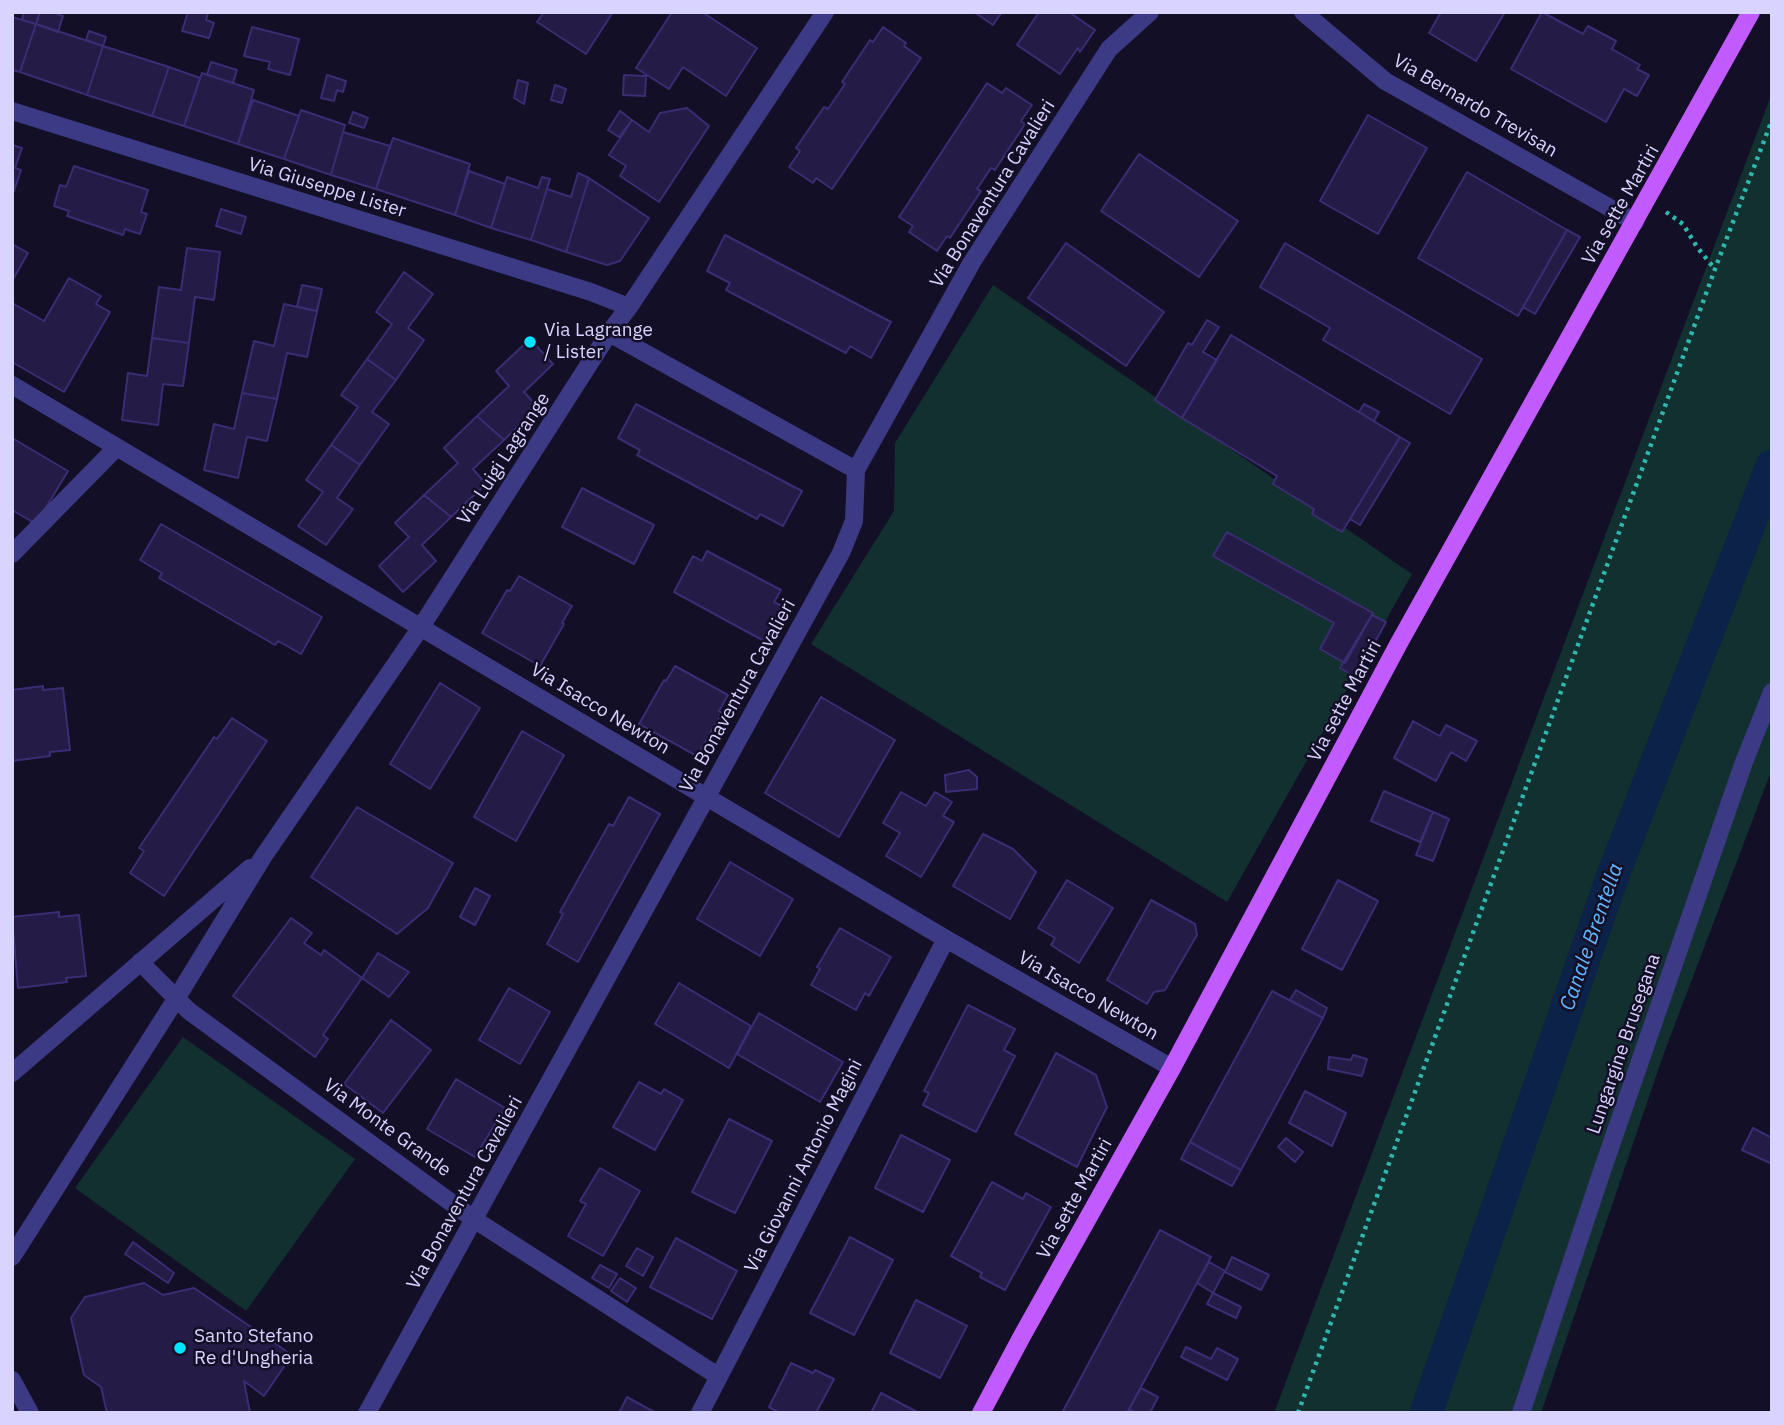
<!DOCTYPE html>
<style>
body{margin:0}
#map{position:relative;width:1784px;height:1425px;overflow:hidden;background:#130f26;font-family:"IBM Plex Sans",sans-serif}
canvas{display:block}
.frame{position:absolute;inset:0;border:14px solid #d9d4ff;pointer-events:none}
</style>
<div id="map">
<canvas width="1784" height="1425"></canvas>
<div class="frame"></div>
</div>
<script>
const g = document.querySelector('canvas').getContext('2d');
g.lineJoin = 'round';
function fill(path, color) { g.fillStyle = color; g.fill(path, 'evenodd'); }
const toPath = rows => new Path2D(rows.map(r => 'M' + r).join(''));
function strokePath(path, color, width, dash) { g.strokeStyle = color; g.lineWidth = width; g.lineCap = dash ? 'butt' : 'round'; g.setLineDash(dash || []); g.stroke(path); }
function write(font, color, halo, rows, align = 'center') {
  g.font = font + ' "IBM Plex Sans",sans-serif'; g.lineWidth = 5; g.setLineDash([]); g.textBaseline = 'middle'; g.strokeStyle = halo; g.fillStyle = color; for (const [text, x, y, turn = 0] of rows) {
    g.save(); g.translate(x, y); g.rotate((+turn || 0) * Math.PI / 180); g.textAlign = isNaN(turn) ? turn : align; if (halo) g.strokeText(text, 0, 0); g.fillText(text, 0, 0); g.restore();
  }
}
fill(toPath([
 [1772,93,1772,769,1664,1053,1541,1413,1274,1413],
 [993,285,1412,574,1227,902,811,644,894,511,895,443],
 [183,1037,355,1159,246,1311,75,1188]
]), '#12302f');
strokePath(toPath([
 [1426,1413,1613,875,1772,466]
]), '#0c2248', 33);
const building = toPath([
 [24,12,40,12,36,24,22,20,24,12],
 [40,12,52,12,63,16,58,32,36,24,40,12],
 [188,12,208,13,206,20,214,23,209,38,182,31,188,12],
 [544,12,613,12,586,54,537,22,544,12],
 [672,12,702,12,757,48,726,96,683,67,669,89,636,68,672,12],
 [974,12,1002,12,993,25,974,12],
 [1039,12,1069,12,1095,30,1080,52,1078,48,1060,74,1017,45,1039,12],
 [1441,12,1505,12,1476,61,1429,33,1441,12],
 [1542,12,1583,34,1588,26,1616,41,1612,49,1640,65,1637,69,1649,75,1637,96,1624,89,1606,122,1511,69,1542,12],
 [12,17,36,24,20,72,12,70,12,17],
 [36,24,103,46,87,95,20,72,36,24],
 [252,27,299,39,290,75,268,69,270,62,244,56,252,27],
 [883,27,906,43,904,46,921,58,832,189,816,178,813,183,789,167,800,151,796,148,824,107,828,109,845,84,842,82,870,40,873,42,883,27],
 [89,31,106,37,103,46,86,40,89,31],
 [103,46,169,67,152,116,87,95,103,46],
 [211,62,237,70,233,83,207,75,211,62],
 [169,67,200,78,184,126,152,116,169,67],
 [202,73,254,90,238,144,184,126,202,73],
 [327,75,346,81,343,92,337,90,334,101,321,98,327,75],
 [624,75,646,76,645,96,623,95,624,75],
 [518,80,528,83,524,104,514,98,518,80],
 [987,83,1002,93,1006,88,1032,105,1021,121,1025,124,995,170,991,168,977,189,981,191,950,238,947,236,937,251,909,232,913,226,899,217,987,83],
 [555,85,566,89,562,103,551,100,555,85],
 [253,100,299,116,284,159,238,144,253,100],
 [687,108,709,126,659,202,620,176,626,166,609,155,632,120,649,132,660,113,687,108],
 [301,110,345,125,331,175,284,159,301,110],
 [620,111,632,120,619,137,608,130,620,111],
 [353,112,368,118,364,128,349,123,353,112],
 [1368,115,1427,148,1378,234,1320,201,1368,115],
 [343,132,390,146,376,189,331,175,343,132],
 [393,138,470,164,455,215,376,189,393,138],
 [12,145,22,148,15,168,21,170,14,191,12,145],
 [1139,154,1238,221,1199,277,1101,211,1139,154],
 [74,166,148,190,141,212,147,214,140,234,125,229,123,235,67,216,69,211,54,206,60,185,66,187,74,166],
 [469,171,505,184,491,228,455,215,469,171],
 [1467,172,1567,230,1518,316,1418,258,1467,172],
 [578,173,589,178,566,252,531,240,547,189,571,197,578,173],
 [507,177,538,188,542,177,550,179,531,240,491,228,507,177],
 [589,178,649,218,620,261,607,265,566,252,589,178],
 [221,209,246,217,241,234,216,226,221,209],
 [1567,230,1580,237,1535,314,1523,307,1567,230],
 [725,235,891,322,871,358,850,346,846,353,726,290,730,283,707,271,725,235],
 [1066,243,1164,312,1126,366,1028,298,1066,243],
 [1285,243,1482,359,1450,414,1323,340,1330,328,1260,287,1285,243],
 [12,244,28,253,12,281,12,244],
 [187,248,220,252,214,300,195,297,189,343,152,338,159,287,181,290,187,248],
 [404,272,433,294,408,328,424,340,396,380,367,359,392,324,376,312,404,272],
 [69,278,101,296,96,304,110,312,64,392,12,362,12,303,44,321,69,278],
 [302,285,322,289,317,311,297,307,302,285],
 [284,304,317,311,307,357,287,353,277,399,242,393,254,341,274,346,284,304],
 [1207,320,1219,327,1203,352,1217,360,1182,418,1155,400,1188,343,1192,345,1207,320],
 [1231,335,1400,437,1342,532,1312,514,1314,509,1273,484,1277,476,1182,418,1231,335],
 [152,338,189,343,183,386,163,384,158,425,122,420,128,373,147,376,152,338],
 [530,339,553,364,524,392,538,407,504,440,477,416,509,386,496,371,530,339],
 [367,359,396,380,372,412,389,424,360,465,331,445,358,407,341,395,367,359],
 [242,393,277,399,267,441,247,437,238,478,204,470,214,424,234,429,242,393],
 [636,404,802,491,783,526,760,514,757,519,637,455,640,450,618,438,636,404],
 [1364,404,1379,412,1374,421,1359,412,1364,404],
 [477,416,504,440,473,469,486,484,451,517,424,495,458,463,444,448,477,416],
 [1400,437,1410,443,1360,525,1350,519,1400,437],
 [12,438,68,471,36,524,12,510,12,438],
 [331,445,360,465,337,498,353,509,326,545,298,526,323,492,306,480,331,445],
 [582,488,654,525,634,564,562,527,582,488],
 [424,495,451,517,422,545,436,561,403,592,379,566,409,537,395,523,424,495],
 [161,524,322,617,301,654,278,641,275,645,159,578,162,573,140,560,161,524],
 [1227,532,1373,613,1345,663,1320,649,1334,623,1213,556,1227,532],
 [707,551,781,590,774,602,782,606,764,641,674,592,693,556,702,561,707,551],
 [519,576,572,606,562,623,564,624,540,666,482,633,507,590,510,591,519,576],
 [1372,615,1386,622,1356,677,1340,668,1372,615],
 [675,666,728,695,719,711,722,713,697,756,639,724,664,680,666,681,675,666],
 [440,683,480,708,430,789,390,764,440,683],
 [43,686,43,690,63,688,70,750,50,752,50,756,12,761,12,690,43,686],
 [821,697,895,740,839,837,765,793,821,697],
 [232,718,267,741,164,896,130,873,144,851,139,848,214,737,217,739,232,718],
 [1413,721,1440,736,1446,725,1477,741,1466,761,1451,752,1436,781,1394,758,1413,721],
 [522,731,564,755,516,841,474,817,522,731],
 [969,770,977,777,977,789,946,792,945,775,969,770],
 [1384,791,1433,812,1420,842,1371,821,1384,791],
 [901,792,926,806,935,792,952,802,943,816,954,822,921,877,886,856,900,833,883,823,901,792],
 [629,797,660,814,578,962,547,944,563,914,560,912,609,824,613,826,629,797],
 [357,807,453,863,428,908,397,934,311,877,357,807],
 [1433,812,1449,819,1433,861,1416,855,1433,812],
 [983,834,1013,849,1036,872,1010,919,953,886,983,834],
 [730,862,793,899,760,956,697,919,730,862],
 [1067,880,1113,908,1079,963,1051,945,1055,938,1038,928,1067,880],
 [1338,880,1378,901,1342,970,1302,949,1338,880],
 [475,888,490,896,475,925,460,917,475,888],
 [1151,900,1195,924,1197,935,1165,990,1154,992,1147,1004,1107,980,1151,900],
 [59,912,59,917,79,915,86,976,66,978,67,982,18,988,12,917,59,912],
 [291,918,312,933,304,943,321,955,324,950,362,978,323,1035,328,1039,315,1057,233,996,291,918],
 [840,928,891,957,869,996,865,993,856,1010,811,985,820,969,817,967,840,928],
 [378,953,409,972,389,997,362,978,378,953],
 [679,983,751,1026,729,1068,655,1024,679,983],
 [509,988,550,1012,520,1064,479,1040,509,988],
 [1296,990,1327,1008,1323,1018,1290,1000,1296,990],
 [1272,991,1323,1018,1241,1170,1190,1142,1272,991],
 [968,1005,1015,1029,1004,1050,1015,1056,976,1132,923,1105,929,1093,924,1091,968,1005],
 [759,1013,843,1062,820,1102,737,1054,759,1013],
 [391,1020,431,1050,383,1113,344,1084,391,1020],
 [1056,1053,1096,1075,1107,1107,1077,1167,1015,1134,1056,1053],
 [1353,1055,1367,1059,1362,1076,1328,1069,1329,1057,1351,1060,1353,1055],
 [456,1079,505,1108,475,1157,427,1129,456,1079],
 [639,1082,661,1094,664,1089,683,1100,655,1150,613,1127,639,1082],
 [1305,1091,1346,1113,1332,1146,1289,1123,1305,1091],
 [729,1119,772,1141,735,1213,692,1192,729,1119],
 [1753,1128,1772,1138,1772,1164,1742,1150,1753,1128],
 [901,1135,950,1160,923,1212,875,1188,901,1135],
 [1286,1138,1303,1152,1295,1162,1278,1147,1286,1138],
 [1190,1142,1241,1170,1232,1186,1181,1159,1190,1142],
 [600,1168,640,1191,603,1256,568,1236,586,1204,580,1201,600,1168],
 [992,1182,1023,1199,1026,1193,1051,1207,1005,1290,980,1277,982,1273,951,1256,992,1182],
 [1160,1230,1211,1257,1127,1413,1062,1413,1160,1230],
 [850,1237,893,1260,854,1335,810,1313,850,1237],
 [676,1238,737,1271,712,1319,650,1287,676,1238],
 [133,1242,174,1273,168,1283,125,1254,133,1242],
 [637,1248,653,1257,643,1276,626,1266,637,1248],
 [1232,1257,1269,1275,1261,1290,1225,1272,1232,1257],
 [1209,1262,1225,1271,1213,1293,1197,1283,1209,1262],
 [600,1265,617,1274,609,1288,592,1278,600,1265],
 [620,1278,636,1288,627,1302,611,1291,620,1278],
 [144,1283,163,1295,194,1288,292,1355,264,1396,244,1381,250,1413,107,1413,101,1387,84,1375,71,1318,85,1297,144,1283],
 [1213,1293,1241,1307,1236,1318,1207,1304,1213,1293],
 [916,1300,967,1326,940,1378,890,1353,916,1300],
 [1186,1347,1211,1359,1217,1348,1238,1359,1227,1380,1181,1357,1186,1347],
 [791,1363,813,1373,815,1370,834,1379,816,1413,780,1413,769,1407,791,1363],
 [1141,1388,1158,1397,1150,1413,1136,1413,1129,1409,1141,1388],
 [881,1393,919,1413,871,1413,881,1393],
 [627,1397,656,1413,619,1413,627,1397]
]);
fill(building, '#241b47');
strokePath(building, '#3b2d73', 2);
strokePath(toPath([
 [1666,212,1683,224,1697,247,1714,268],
 [1298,1413,1715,269,1772,120]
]), '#2fb8b0', 4.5, [3.5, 5]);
strokePath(toPath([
 [1303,12,1385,81,1635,222],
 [12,111,591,292,629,307],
 [609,333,856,470],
 [12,385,946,939,1172,1068],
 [12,554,116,448],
 [140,962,189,1011,475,1220,718,1376],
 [12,1073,250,868],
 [12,1257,176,999,263,857,421,627,609,333,629,307,825,12],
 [12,1380,30,1413],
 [367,1413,841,553,854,521,856,470,972,262,1109,49,1150,12],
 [700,1413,946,939],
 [1521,1413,1603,1168,1744,762,1772,692]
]), '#3d3a85', 18);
strokePath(toPath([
 [981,1413,1022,1336,1172,1068,1399,643,1751,12]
]), '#c25bff', 18);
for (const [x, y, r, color] of [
 [530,342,7,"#00e5ff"],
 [180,1348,7,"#00e5ff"]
]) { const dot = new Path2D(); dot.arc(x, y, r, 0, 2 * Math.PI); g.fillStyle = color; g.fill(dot); strokePath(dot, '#130f26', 2.5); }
write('19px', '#d9d4ff', '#130f26', [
 ["Via Bernardo Trevisan",1475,106,30],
 ["Via Giuseppe Lister",327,188,17],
 ["Via Bonaventura Cavalieri",993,194,-58],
 ["Via sette Martiri",1621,205,-60],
 ["Via Luigi Lagrange",504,459,-57],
 ["Via Bonaventura Cavalieri",738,696,-61],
 ["Via sette Martiri",1345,701,-62],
 ["Via Isacco Newton",600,709,31],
 ["Via Isacco Newton",1088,996,30],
 ["Lungargine Brusegana",1624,1044,-71],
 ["Via Monte Grande",387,1128,36],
 ["Via Giovanni Antonio Magini",804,1166,-63],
 ["Via Bonaventura Cavalieri",465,1193,-61],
 ["Via sette Martiri",1075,1199,-61]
]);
write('19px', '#d9d4ff', '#130f26', [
 ["Via Lagrange",544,331],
 ["/ Lister",544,353],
 ["Santo Stefano",194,1337],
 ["Re d'Ungheria",194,1359]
], 'left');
write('italic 21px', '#62b6ff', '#130f26', [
 ["Canale Brentella",1592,937,-71]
]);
</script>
